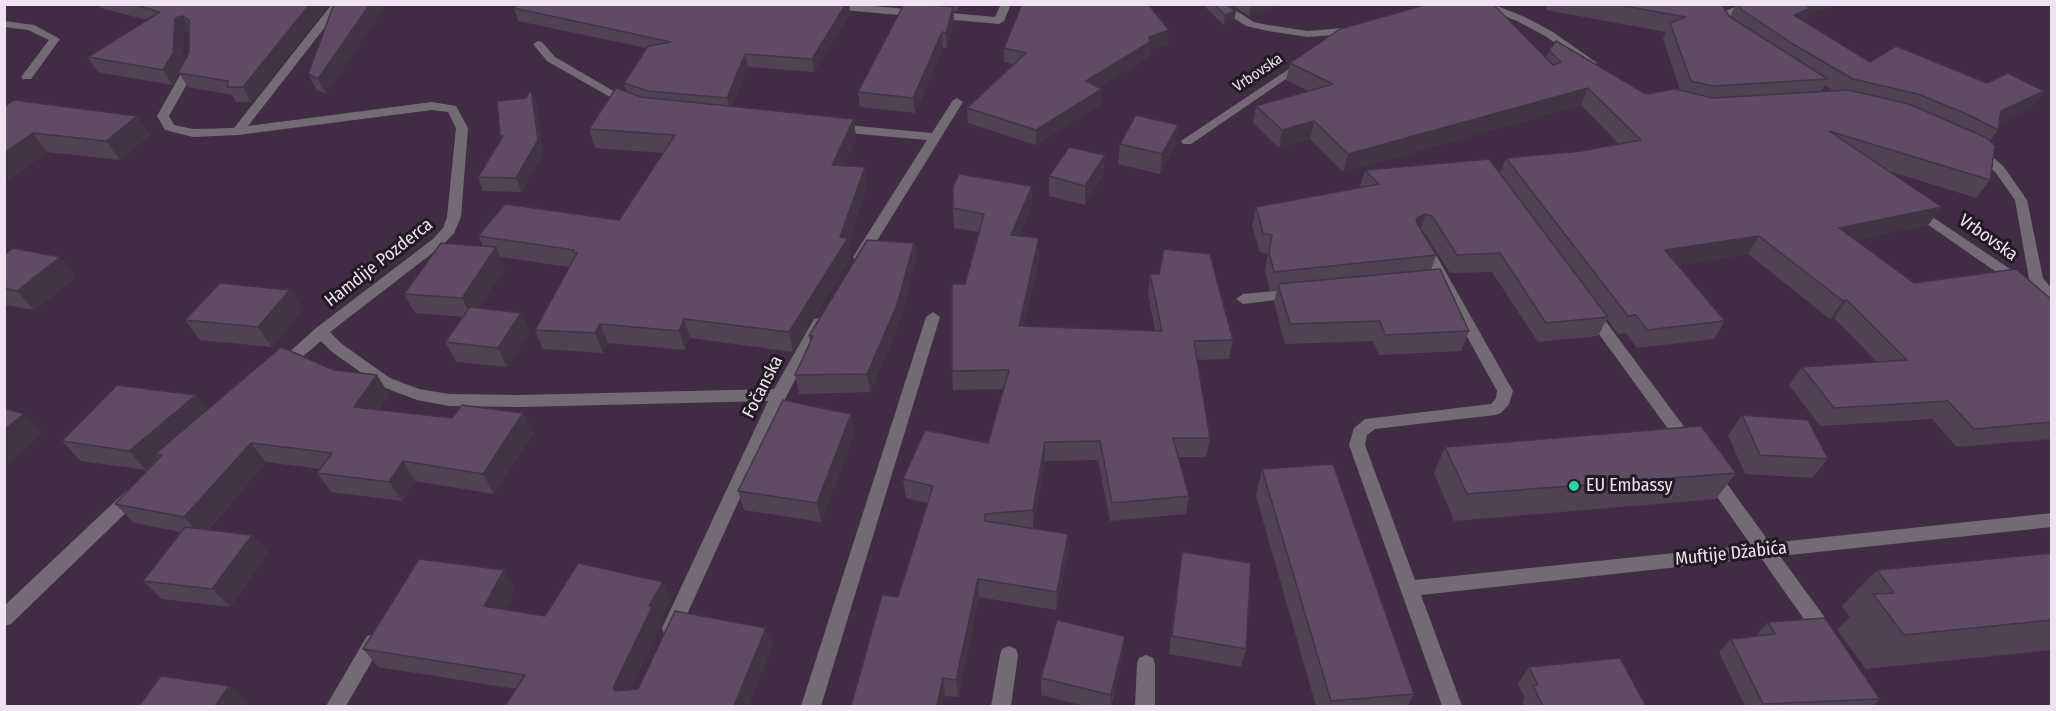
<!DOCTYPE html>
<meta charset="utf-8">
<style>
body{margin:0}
#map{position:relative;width:2056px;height:711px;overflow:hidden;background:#402d43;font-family:"Fira Sans Condensed",sans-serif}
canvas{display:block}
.frame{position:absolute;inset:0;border:6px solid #efe3f1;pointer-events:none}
</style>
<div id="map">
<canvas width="2056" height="711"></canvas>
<div class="frame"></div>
</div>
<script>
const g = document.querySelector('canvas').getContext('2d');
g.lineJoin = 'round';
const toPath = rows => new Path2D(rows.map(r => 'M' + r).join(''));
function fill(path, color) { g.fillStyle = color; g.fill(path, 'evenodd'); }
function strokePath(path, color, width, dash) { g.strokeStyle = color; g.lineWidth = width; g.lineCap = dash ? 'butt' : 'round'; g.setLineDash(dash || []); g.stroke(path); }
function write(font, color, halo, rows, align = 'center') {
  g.font = font + ' "Fira Sans Condensed",sans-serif'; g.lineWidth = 6; g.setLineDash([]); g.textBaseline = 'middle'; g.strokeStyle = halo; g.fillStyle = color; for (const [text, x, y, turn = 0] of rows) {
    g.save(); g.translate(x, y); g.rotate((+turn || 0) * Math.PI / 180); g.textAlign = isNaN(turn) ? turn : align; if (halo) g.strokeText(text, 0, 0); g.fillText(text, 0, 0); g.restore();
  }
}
fill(toPath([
 [4,21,34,25,60,39,31,79,23,79,21,77,49,40,28,30,4,27,4,21]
]), '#736a75');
fill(toPath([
 [332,4,343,4,248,126,432,102,456,106,468,128,461,217,454,233,443,245,330,332,342,344,390,378,419,389,449,394,520,395,774,389,814,319,819,318,826,323,787,395,678,634,671,636,664,634,662,628,768,401,520,407,449,406,417,400,380,386,332,352,321,341,287,370,282,371,277,370,274,366,316,328,433,239,443,228,447,217,456,128,448,112,432,110,238,135,193,137,165,130,157,116,184,68,184,63,190,60,196,63,196,68,169,116,174,125,193,129,234,128,332,4],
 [805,4,851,4,995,17,1001,4,1011,4,1004,21,999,24,810,7,805,4],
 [1212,4,1225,4,1254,22,1268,25,1308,31,1354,27,1359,30,1354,33,1308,37,1268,31,1246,26,1212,4],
 [1473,4,1492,4,1525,17,1553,32,1597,63,1595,65,1587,65,1545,36,1517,21,1473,4],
 [1739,5,1743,6,1743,10,1727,17,1727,22,1732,28,1727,31,1723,30,1717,22,1717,15,1739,5],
 [538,41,542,42,555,57,634,103,632,105,624,105,547,61,533,44,538,41],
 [1304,59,1310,62,1308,64,1191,144,1183,144,1181,141,1304,59],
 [957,98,963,102,865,260,855,260,853,257,927,140,836,132,830,128,836,124,932,133,953,100,957,98],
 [1979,147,1983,148,2004,167,2027,200,2043,278,2052,289,2052,304,2047,302,2029,279,2015,200,1996,173,1973,151,1979,147],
 [1916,206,2025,279,2027,282,2025,285,2015,285,1911,213,1909,210,1916,206],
 [1424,242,1431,246,1513,391,1509,404,1501,413,1495,415,1375,429,1367,435,1365,445,1415,580,1751,545,1705,480,1703,475,1705,470,1711,468,1717,470,1770,543,2052,513,2052,527,1780,556,1834,630,1836,636,1834,642,1827,644,1820,642,1761,558,1421,595,1462,706,1442,706,1349,445,1354,428,1365,419,1491,404,1496,398,1497,391,1417,246,1424,242],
 [1295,289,1300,291,1302,294,1300,297,1243,304,1236,299,1243,294,1295,289],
 [1590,306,1595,307,1694,440,1696,444,1694,448,1688,450,1682,448,1585,315,1583,311,1585,307,1590,306],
 [933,312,940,317,821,706,801,706,926,317,933,312],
 [132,489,138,491,140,496,138,501,11,624,4,626,4,606,126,491,132,489],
 [374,634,381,636,383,642,346,706,326,706,367,636,374,634],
 [1009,646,1016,649,1018,655,1011,706,991,706,1000,655,1002,649,1009,646],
 [1146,655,1153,658,1155,664,1155,706,1135,706,1137,664,1139,658,1146,655]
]), '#736a75');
fill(toPath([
 [99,4,329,4,251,102,236,102,232,95,188,87,179,73,172,85,98,72,88,57,147,20,101,8],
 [189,31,189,53,182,67,184,33],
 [334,4,386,4,326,94,316,89,308,74],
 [904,4,959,4,957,11,953,11,954,22,947,48,943,48,915,113,860,107,858,92],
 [1202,4,1225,4,1234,21,1224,25],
 [1230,4,1282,4,1249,16],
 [1547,4,1733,4,1724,9,1730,17,1736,4,1838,4,1808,14,1804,22,1870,62,1987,83,2044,91,2031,108,1999,123,1998,130,1990,141,1990,180,1976,198,1886,170,1928,225,1855,240,1914,283,2052,300,2052,439,1957,447,1932,419,1820,426,1789,385,1802,367,1877,362,1834,318,1830,319,1748,254,1677,265,1725,321,1714,339,1637,348,1626,333,1618,334,1607,319,1598,336,1538,342,1492,272,1450,273,1426,235,1424,234,1436,255,1431,270,1469,331,1461,351,1379,355,1373,341,1285,344,1274,303,1277,290,1270,291,1265,271,1268,254,1260,252,1252,226,1256,207,1360,187,1365,170,1500,173,1506,158,1581,151,1619,144,1581,105,1343,172,1310,139,1279,148,1253,123,1256,106,1309,91,1286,80,1290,63,1546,58,1549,50,1646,94,1680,90,1663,39,1666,32,1546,10],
 [1825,85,1834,91,1821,92],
 [514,8,850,13,814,72,748,67,732,106,854,119,856,138,843,166,867,186,849,242,851,257,793,352,690,338,685,350,608,343,603,353,543,349,535,330,569,267,501,257,505,267,478,308,521,313,530,332,507,367,456,362,445,342,463,317,415,313,404,294,483,246,478,236,619,220,663,153,595,148,589,129,626,91,624,83,646,48,518,21],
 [1168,44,1150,50,1149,57,1099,87,1102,89,1101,104,1036,145,968,123,967,108,1013,64,1004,62,1004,48],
 [531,89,536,103,543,153,521,192,483,191,478,177,501,138,500,136],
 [4,107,137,116,150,135,120,160,47,152,4,183],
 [1120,144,1176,144,1160,174,1118,164],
 [1105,155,1103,174,1085,205,1049,196,1049,176],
 [1032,205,1019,236,1039,238,1039,257,1024,326,1155,330,1148,294,1150,274,1233,340,1229,359,1197,360,1210,438,1206,457,1179,457,1189,496,1186,514,1110,521,1098,460,1045,461,1033,528,1068,553,1056,610,979,597,958,697,945,696,898,597,927,503,906,498,903,479,988,443,1004,389,953,390,952,371,965,284,979,232,954,228,953,208],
 [914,243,916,262,899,323,870,392,799,394,795,375,810,342,809,336],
 [4,255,60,257,76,277,34,310,4,305],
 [290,290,302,309,272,347,200,340,185,320],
 [389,394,378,410,452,418,523,413,533,433,494,494,415,481,402,501,331,492,317,473,320,469,266,462,208,530,252,535,268,553,230,607,162,599,143,581,181,532,134,523,115,504,154,464,146,470,81,461,62,441,196,395,207,410],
 [851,414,854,434,821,522,744,510,738,491],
 [1742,415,1828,459,1812,478,1745,474,1728,435],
 [1445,447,1736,473,1716,499,1454,521,1434,473],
 [1262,469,1414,694,1408,706,1316,706,1256,496],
 [1182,552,1246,649,1241,667,1169,654,1179,571],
 [2052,553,2052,650,1866,669,1837,630,1850,617,1842,606,1877,570],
 [663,582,670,600,659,622,661,625,630,690,638,689,766,628,772,647,748,706,516,689,378,667,363,649,515,589,504,609,545,616],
 [1768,622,1880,699,1872,706,1745,706,1719,652,1731,639,1756,636],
 [1123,654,1111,706,1085,706,1041,695,1041,678],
 [1529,667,1646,706,1524,706,1522,702,1525,698,1518,684]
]), '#524055');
fill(toPath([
 [310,4,329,4,251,102,243,87],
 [370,4,386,4,326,94,318,79],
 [846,4,849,4,850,13,814,72,812,59],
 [1256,4,1282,4,1249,16,1251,6],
 [1720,4,1733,4,1716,13],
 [1798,4,1838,4,1808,14,1802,25,1790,19],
 [953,7,954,22,947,48,946,33],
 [1236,11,1234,21,1224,25,1225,15],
 [183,16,191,30,184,33,182,67,172,85,163,70,175,18],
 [1169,30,1168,44,1150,50,1149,57,1085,96,1086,81,1149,37],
 [942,32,943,48,915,113,913,98],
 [745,54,748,67,730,111,727,98],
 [1588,88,1581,105,1343,172,1348,154],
 [531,89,536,103,543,153,521,192,516,178],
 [1102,89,1101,104,1036,145,1036,130],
 [2044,91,2031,108,1992,127,2001,111],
 [137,116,150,135,120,160,106,141],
 [854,119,856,138,835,184,832,165],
 [1314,121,1310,139,1279,148,1282,130],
 [1178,125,1176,144,1160,174,1162,154],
 [33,133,47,152,4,183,4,153],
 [1105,155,1103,174,1085,205,1085,186],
 [865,167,867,186,849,242,851,257,793,352,789,332,840,237],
 [1032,186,1032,205,1011,254,1011,235],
 [1942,207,1928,225,1827,246,1839,228],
 [1426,214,1419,233,1411,237,1417,218],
 [1759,236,1748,254,1655,268,1665,250],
 [1039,238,1039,257,1020,345,1019,326],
 [914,243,916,262,899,323,870,392,867,374],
 [496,247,505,267,472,318,462,298],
 [60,257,76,277,34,310,17,291],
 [290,290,302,309,272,347,258,327],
 [1847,300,1834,318,1830,319,1843,301],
 [521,313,530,332,507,367,498,348],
 [684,319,690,338,685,350,679,331],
 [600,324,608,343,603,353,595,333],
 [377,375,389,394,366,426,354,407],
 [196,395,211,415,155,454,159,459,146,470,129,451],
 [523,413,533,433,494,494,483,474],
 [24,414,43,434,4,466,4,430],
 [851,414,854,434,821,522,817,503],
 [1045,442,1045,461,1033,528,1033,510],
 [251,443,266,462,202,536,184,517],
 [403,461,415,481,402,501,389,482],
 [1068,534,1068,553,1056,610,1057,592],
 [252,535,268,553,230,607,212,589],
 [504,570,515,589,496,624,484,606],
 [978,579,979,597,958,697,956,680],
 [663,582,670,600,659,622,661,625,623,705,613,688,649,606],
 [4,592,8,595,4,598],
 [766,628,772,647,748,706,734,706],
 [1125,636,1123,654,1110,706,1111,695],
 [943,678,945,696,943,706,937,706],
 [229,686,248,703,246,706,215,706]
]), '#423445');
const building = toPath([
 [132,4,310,4,243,87,227,87,228,81,178,73,189,53,189,20,183,16,175,18,173,53,163,70,88,57,160,12,132,4],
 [334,4,370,4,318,79,308,74,334,4],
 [519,4,846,4,812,59,745,54,727,98,648,91,624,83,648,46,671,42,514,8,519,4],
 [904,4,921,4,953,7,946,33,942,32,913,98,858,92,904,4],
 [1022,4,1148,4,1169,30,1149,37,1150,42,1086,81,1102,89,1036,130,967,108,1026,53,1004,48,1022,4],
 [1214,4,1225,4,1236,11,1225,15,1214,4],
 [1428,4,1493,4,1553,65,1561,62,1549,50,1556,41,1646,94,1675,89,1713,98,1848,90,1909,104,1987,138,1995,146,1990,180,1829,131,1942,207,1839,228,1914,283,2016,269,2052,300,2052,422,1974,429,1948,401,1834,408,1802,367,1907,360,1847,300,1843,301,1759,236,1665,250,1725,321,1647,330,1636,315,1628,316,1506,158,1581,151,1641,140,1588,88,1348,154,1314,121,1282,130,1256,106,1333,84,1290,63,1340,29,1428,4],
 [1613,4,1723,4,1723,7,1730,17,1828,79,1713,86,1691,81,1670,23,1686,17,1613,4],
 [1739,4,1803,4,1811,8,1794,15,1870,62,1896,46,1987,83,2008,73,2044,91,2001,111,1998,130,1969,115,1918,94,1853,79,1793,44,1742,10,1739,4],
 [616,88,641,97,854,119,832,165,865,167,840,237,848,238,789,332,684,319,679,331,600,324,595,333,535,330,577,253,573,252,574,250,478,236,505,204,619,220,675,135,589,129,616,88],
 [531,89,538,140,516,178,478,177,503,136,500,136,497,101,526,98,531,89],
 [14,100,137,116,106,141,33,133,4,153,4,107,14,100],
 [1136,115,1178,125,1162,154,1120,144,1136,115],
 [1069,147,1105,155,1085,186,1049,176,1069,147],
 [1489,159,1608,317,1546,323,1500,253,1457,255,1432,216,1426,214,1417,218,1416,221,1436,255,1274,272,1269,252,1272,235,1263,233,1256,207,1379,184,1365,170,1489,159],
 [959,174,1032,186,1011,235,1039,238,1019,326,1162,331,1150,274,1159,274,1164,249,1210,254,1233,340,1194,341,1210,438,1173,438,1189,496,1112,503,1100,441,1045,442,1033,510,985,514,985,521,1068,534,1057,592,978,579,956,680,943,678,937,706,851,706,882,595,898,597,933,486,903,479,925,430,988,443,1009,370,952,371,952,284,965,284,984,214,953,208,953,186,959,174],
 [867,240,914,243,897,305,867,374,795,375,813,336,809,336,867,240],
 [441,243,496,247,462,298,404,294,441,243],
 [13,248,60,257,17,291,4,288,4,255,13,248],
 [1440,269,1469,331,1385,335,1380,321,1290,324,1278,284,1440,269],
 [220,283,290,290,258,327,185,320,220,283],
 [470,307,521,313,498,348,445,342,470,307],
 [281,347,334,370,377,375,354,407,452,418,462,405,523,413,483,474,403,461,389,482,317,473,332,453,251,443,184,517,115,504,162,455,155,454,281,347],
 [117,385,196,395,129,451,62,441,117,385],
 [783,400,851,414,817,503,738,491,783,400],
 [4,408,24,414,4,430,4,408],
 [1742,415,1808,420,1828,459,1760,455,1742,415],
 [1701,426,1736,473,1467,494,1445,447,1701,426],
 [1333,464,1414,694,1331,701,1262,469,1333,464],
 [185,527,252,535,212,589,143,581,185,527],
 [1182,552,1251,563,1246,649,1172,636,1182,552],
 [2052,553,2052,620,1904,635,1873,594,1894,593,1877,570,2052,553],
 [419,559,504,570,484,606,545,616,578,563,663,582,649,606,652,607,613,688,615,691,638,689,675,611,766,628,734,706,505,706,525,675,363,649,419,559],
 [1825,618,1880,699,1763,704,1731,639,1775,634,1768,622,1825,618],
 [1057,620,1125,636,1111,695,1041,678,1057,620],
 [1620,658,1646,706,1543,706,1533,686,1538,685,1529,667,1620,658],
 [161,676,229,686,215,706,139,706,161,676]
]);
fill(building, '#5f4b63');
strokePath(building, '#423445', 1.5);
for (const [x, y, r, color] of [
 [1574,486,6,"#2ad5ac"]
]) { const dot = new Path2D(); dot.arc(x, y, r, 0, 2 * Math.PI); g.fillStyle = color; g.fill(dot); strokePath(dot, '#221923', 2); }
write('15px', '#efe3f1', '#221923', [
 ["Vrbovska",1258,73,-34]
]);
write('18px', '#efe3f1', '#221923', [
 ["Vrbovska",1988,238,35],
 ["Hamdije Pozderca",379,263,-38],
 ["Fočanska",763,387,-63],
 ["Muftije Džabića",1731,554,-6]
]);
write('18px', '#efe3f1', '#221923', [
 ["EU Embassy",1586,486]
], 'left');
</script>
